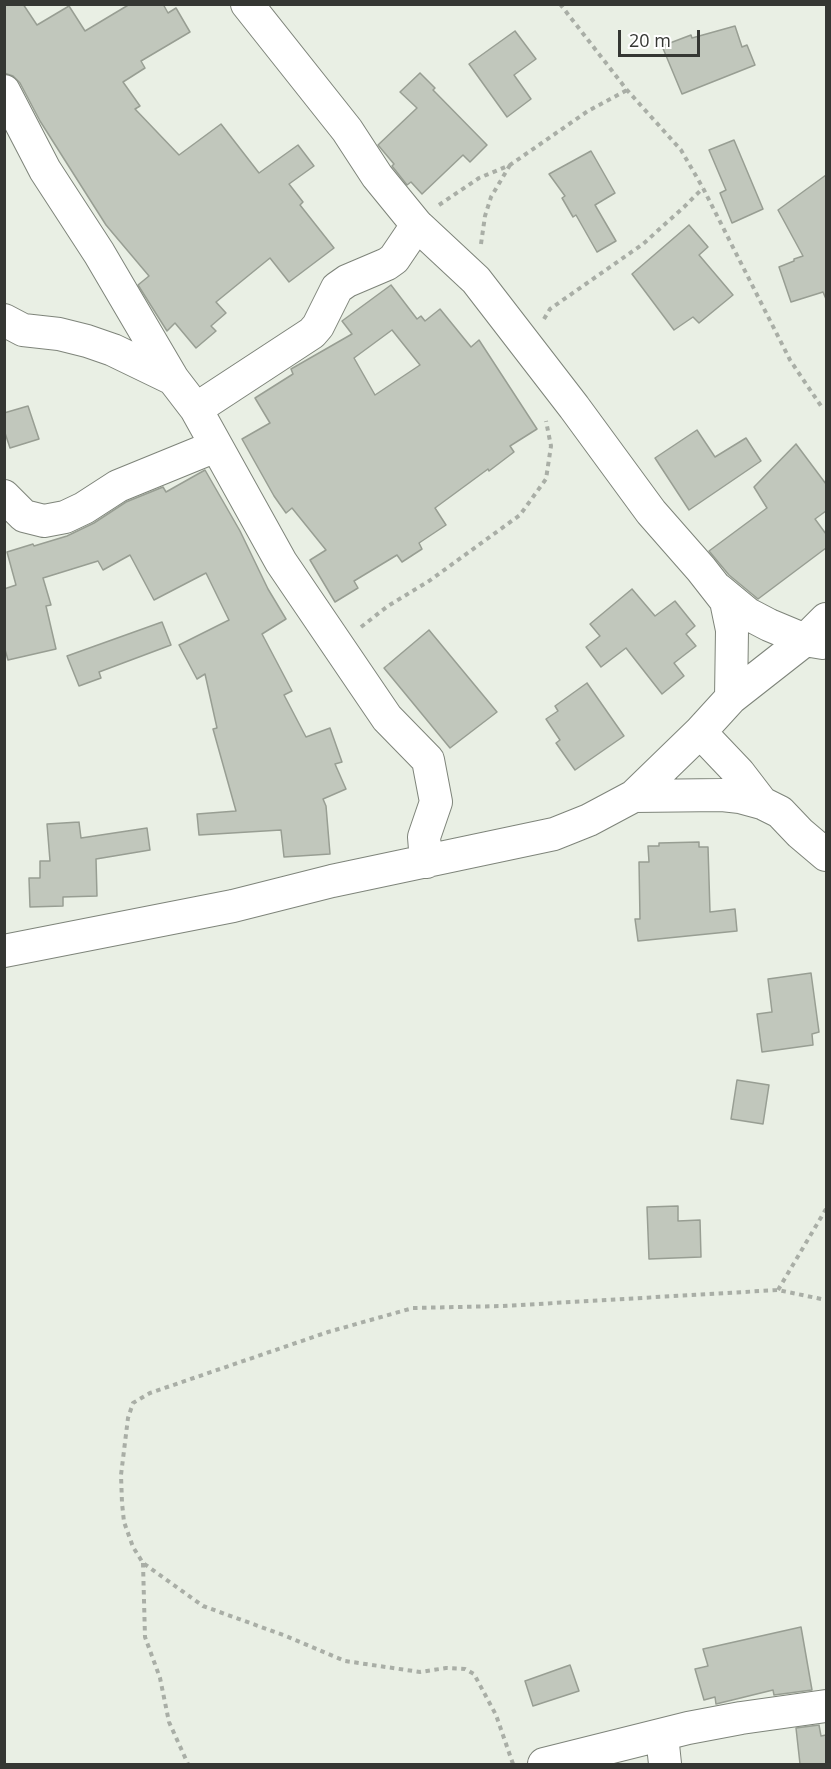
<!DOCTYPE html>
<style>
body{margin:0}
#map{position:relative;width:831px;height:1769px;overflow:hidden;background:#e9efe4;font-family:"Open Sans",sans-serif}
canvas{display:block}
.frame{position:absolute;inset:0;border:6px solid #353733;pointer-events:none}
.scale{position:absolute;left:618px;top:30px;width:82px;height:27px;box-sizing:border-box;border:3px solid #353733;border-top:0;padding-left:8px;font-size:18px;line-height:21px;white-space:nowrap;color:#353733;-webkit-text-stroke:4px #fff;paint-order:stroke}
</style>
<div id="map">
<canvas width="831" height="1769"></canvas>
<div class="frame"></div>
<div class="scale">20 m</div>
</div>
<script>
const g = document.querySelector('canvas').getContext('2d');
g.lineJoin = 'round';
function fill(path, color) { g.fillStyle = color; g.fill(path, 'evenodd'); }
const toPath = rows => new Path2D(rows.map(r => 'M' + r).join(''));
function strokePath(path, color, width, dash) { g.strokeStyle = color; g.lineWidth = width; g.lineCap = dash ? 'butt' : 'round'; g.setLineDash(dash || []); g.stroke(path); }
const building = toPath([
 [4,4,23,4,37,25,69,6,85,31,130,4,163,4,168,13,176,8,190,32,141,61,145,68,123,82,140,106,135,109,179,155,221,124,259,173,298,145,314,166,289,184,303,202,300,205,334,248,289,282,270,258,216,302,226,313,211,326,216,331,196,348,175,323,167,331,138,285,149,276,106,225,40,121,20,83,13,76,4,73,4,4],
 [735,26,742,47,747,45,755,65,682,94,662,46,691,35,692,38,735,26],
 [515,31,536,59,514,75,531,99,507,117,469,64,515,31],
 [420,73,435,88,433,90,487,145,470,162,463,155,422,194,411,182,407,185,392,166,394,164,378,145,417,108,400,92,420,73],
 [734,140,763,209,732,223,720,193,726,190,709,150,734,140],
 [591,151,615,193,595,205,616,241,597,252,576,215,573,217,562,198,565,196,549,174,591,151],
 [826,175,826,299,823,292,791,302,779,267,794,261,794,259,803,256,778,210,826,175],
 [689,225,708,247,699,255,733,295,699,323,693,317,674,330,632,274,689,225],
 [391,285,417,319,421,316,425,321,440,309,471,347,479,340,537,429,510,446,514,452,489,471,488,469,435,508,446,525,419,543,422,549,402,562,397,555,354,581,358,588,335,602,310,560,326,550,292,508,286,513,274,496,242,439,270,423,255,398,293,374,291,369,352,334,342,321,391,285],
 [392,330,420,365,375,395,354,358,392,330],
 [28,406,39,439,10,448,4,430,4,413,28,406],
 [697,430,715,457,746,438,761,461,689,510,655,458,697,430],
 [796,444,826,484,826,511,815,519,826,534,826,548,758,599,729,575,709,551,767,508,754,487,796,444],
 [205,470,240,531,268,589,286,619,262,634,292,691,284,695,306,737,330,728,342,762,335,764,346,789,323,799,326,806,330,854,284,857,281,830,199,835,197,814,236,811,213,729,217,728,205,674,197,679,179,645,229,620,206,573,154,600,130,555,103,570,98,561,43,578,51,605,46,606,56,649,8,660,4,646,4,589,16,585,7,552,33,544,34,546,67,536,94,523,126,502,163,487,166,492,205,470],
 [632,589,655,616,675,601,695,626,686,634,696,646,674,663,684,676,662,694,626,648,601,667,586,647,600,636,590,624,632,589],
 [162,622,171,645,99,672,101,678,79,686,67,656,162,622],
 [429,630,497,712,450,748,384,668,429,630],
 [587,683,624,736,575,770,556,743,560,740,546,719,558,711,555,706,587,683],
 [79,822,81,838,147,828,150,850,96,859,97,896,63,897,63,906,30,907,29,878,40,878,40,861,50,861,47,824,79,822],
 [699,842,699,847,708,847,710,912,735,909,737,931,638,941,635,919,640,919,639,862,649,862,648,846,659,846,659,843,699,842],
 [811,973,819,1032,812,1034,813,1045,762,1052,757,1014,772,1012,768,979,811,973],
 [737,1080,769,1085,763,1124,731,1119,737,1080],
 [678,1206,678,1221,700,1220,701,1257,649,1259,647,1207,678,1206],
 [801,1627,812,1690,774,1695,773,1690,716,1704,715,1697,704,1700,695,1669,708,1666,703,1649,801,1627],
 [570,1665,579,1691,533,1706,525,1681,570,1665],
 [819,1725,821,1736,826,1735,826,1764,800,1764,796,1728,819,1725]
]);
fill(building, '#c1c7bc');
strokePath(building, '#989e93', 1.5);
const street = toPath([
 [247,4,347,130,377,176,417,225,476,280,574,407,651,512,701,569,726,601,732,630,731,698],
 [4,91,45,170,99,253,173,379,196,409,281,562,387,718,428,760,436,802,424,837,426,862],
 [4,320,23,330,59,334,87,341,113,350,173,379],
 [196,409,312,333,318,326,337,288,347,281,387,264,394,259,417,225],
 [4,496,24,516,44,521,65,517,84,508,118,486,216,446],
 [719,590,748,614,769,625,805,640,823,643],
 [700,732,739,773,762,803],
 [634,796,722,795,740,797,762,803,780,812,800,833,826,855],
 [4,951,233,906,332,881,554,834,589,820,634,796,700,732,731,698,805,640,826,619],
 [662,1735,665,1764],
 [544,1764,688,1728,741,1718,826,1706]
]);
strokePath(street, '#7e847a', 34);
strokePath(toPath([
 [560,4,627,90,681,150,703,188,790,360,821,406],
 [439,205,479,178,510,165,588,111,627,90],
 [481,244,485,216,491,197,510,165],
 [544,319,550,309,643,244,684,207,703,188],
 [361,627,388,606,429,581,520,515,546,479,551,446,546,421],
 [778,1290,826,1209],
 [143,1563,145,1637,160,1678,169,1722,188,1764],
 [513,1764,496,1715,474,1674,465,1669,446,1668,420,1672,345,1661,286,1636,203,1606,143,1563,133,1547,124,1522,122,1503,121,1475,128,1418,133,1403,150,1393,328,1332,413,1308,503,1306,778,1290,826,1300]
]), '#a9aea6', 4, [4.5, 4.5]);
strokePath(street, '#fff', 32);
</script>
